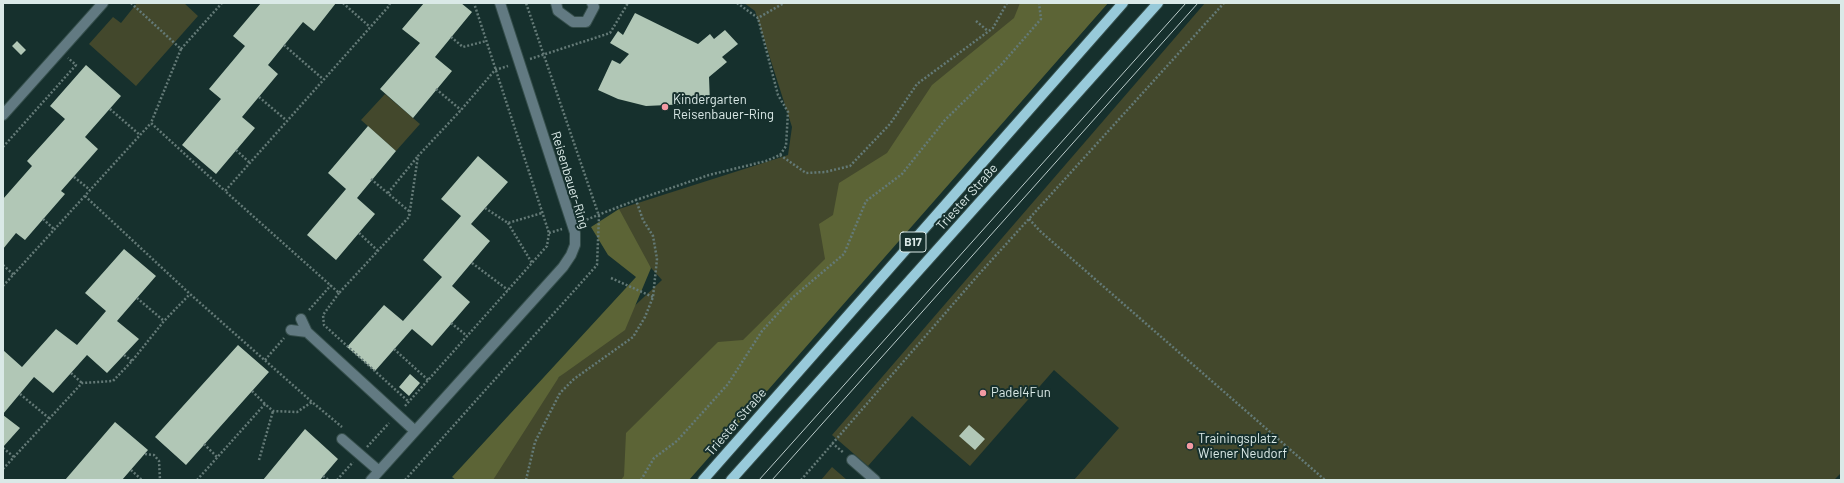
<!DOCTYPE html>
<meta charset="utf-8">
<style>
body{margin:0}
#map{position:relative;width:1844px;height:483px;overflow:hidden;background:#16302d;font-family:Barlow,sans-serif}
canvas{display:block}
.frame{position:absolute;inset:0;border:4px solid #dae9e7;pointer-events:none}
</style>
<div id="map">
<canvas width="1844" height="483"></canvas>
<div class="frame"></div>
</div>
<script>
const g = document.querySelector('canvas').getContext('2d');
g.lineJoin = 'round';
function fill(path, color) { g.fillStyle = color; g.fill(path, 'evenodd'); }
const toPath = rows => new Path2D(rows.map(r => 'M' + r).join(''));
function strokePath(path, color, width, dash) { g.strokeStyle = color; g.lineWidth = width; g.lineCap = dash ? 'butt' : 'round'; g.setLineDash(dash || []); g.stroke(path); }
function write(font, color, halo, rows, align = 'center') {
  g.font = font + ' Barlow,sans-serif'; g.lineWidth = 4; g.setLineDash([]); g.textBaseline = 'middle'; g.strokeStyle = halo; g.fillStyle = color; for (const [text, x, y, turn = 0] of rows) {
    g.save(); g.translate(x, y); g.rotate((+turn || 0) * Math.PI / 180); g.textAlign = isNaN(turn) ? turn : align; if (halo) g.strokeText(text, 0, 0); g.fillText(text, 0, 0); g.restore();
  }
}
fill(toPath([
 [137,3,184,3,198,16,136,86,89,44,113,17,121,23],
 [744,3,1108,3,685,480,459,480,487,445,662,280,624,238,619,209,788,155,792,127,755,11],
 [1205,3,1841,3,1841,473,1834,480,1074,480,1119,428,1054,370,970,466,912,416,868,466,832,435],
 [385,94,420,124,396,151,361,120],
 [832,467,847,480,821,480]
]), '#43482c');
fill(toPath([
 [1020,3,1108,3,689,480,621,480,624,476,626,433,718,342,743,340,825,259,819,224,833,215,839,183,887,153,932,85,1014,18],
 [619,209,651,268,625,330,559,377,493,480,456,480,452,477,636,277,608,255,591,227]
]), '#5c6436');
fill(toPath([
 [261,3,336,3,314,31,303,22,268,65,278,74,242,117,255,128,216,174,182,145,221,99,209,89,245,46,233,36],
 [424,3,461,3,472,12,435,57,452,71,413,118,380,89,420,43,402,29],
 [635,13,698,44,710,34,714,39,725,30,738,44,722,57,727,62,709,77,710,103,646,106,618,99,598,90,612,60,620,64,629,54,610,43,618,31,623,35],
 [17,41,26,50,21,55,12,46],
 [86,65,121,96,85,137,98,149,61,191,65,194,25,240,16,233,3,249,3,199,32,166,27,161,65,119,50,106],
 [368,126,396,151,357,198,375,214,336,260,307,235,346,189,328,173],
 [478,156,508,182,471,224,490,241,452,286,470,302,432,346,412,329,375,371,347,347,384,305,403,321,442,277,423,260,461,216,441,199],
 [124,249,156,276,117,321,139,339,107,373,87,355,53,393,34,377,3,414,3,350,22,367,56,329,77,345,106,311,85,293],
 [238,345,269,372,186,465,155,437],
 [410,374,420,383,409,396,399,387],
 [3,415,20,428,3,447],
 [115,422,148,450,122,480,65,480],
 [969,425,985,439,975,450,959,436],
 [305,429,338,459,320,480,263,480]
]), '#b1c7b6');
const minor = toPath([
 [556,3,558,11,573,22,586,22,594,7,592,3],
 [3,115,103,3],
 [301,319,307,332,415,431],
 [291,330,307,332],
 [342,439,379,471],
 [852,460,875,480],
 [371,480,563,267,571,255,575,245,575,233,500,3]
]);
const major = toPath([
 [703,480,1123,3],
 [731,480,1158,3]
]);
strokePath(minor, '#354e4b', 12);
strokePath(major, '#354e4b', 12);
strokePath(toPath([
 [131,3,181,49,151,123,225,191],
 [343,3,370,27],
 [390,3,389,6,225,191,339,293,409,217,418,156,461,110,495,70,508,66],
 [737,3,758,18,784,3],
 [976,21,988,31],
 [451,37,463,47,486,41],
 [284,45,323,79],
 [181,49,222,3],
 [530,59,610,33,628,3],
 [436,89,461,110],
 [259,97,286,120],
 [110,109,140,135],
 [3,147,76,65,68,58],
 [236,150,249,162],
 [780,155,806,173,825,172,850,166,890,124,917,84,993,28,1007,3],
 [74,177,90,190],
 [371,179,410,212],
 [388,193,418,156],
 [85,196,190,294,312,402,342,427],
 [485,208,508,223,542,213],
 [43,219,55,230],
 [1029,219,1040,231,1325,480],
 [583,221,636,200],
 [508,223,532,263],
 [359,233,378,251],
 [549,233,562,229],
 [472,263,508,290],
 [3,265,14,275],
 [611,278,653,297],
 [3,286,151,123],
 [339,293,323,315,324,325,409,402],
 [137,298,164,321],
 [309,310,331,285],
 [451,323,467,336],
 [394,349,428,380],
 [124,355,132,361],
 [265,360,284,338],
 [71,373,82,383],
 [252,391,265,404],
 [20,394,50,419],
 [405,406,547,246,549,233,474,3],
 [832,443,844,453],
 [204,444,217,457],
 [367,447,389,423],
 [3,448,14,457],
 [145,454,154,455,159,461,160,480],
 [259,460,273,411],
 [3,469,82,383,113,381,132,361,164,321,190,294],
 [131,470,142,480],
 [323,476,329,480],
 [197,480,265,404,273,411,297,412,312,402],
 [337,480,353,462],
 [405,480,597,265,599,216,526,3],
 [526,480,535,442,560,393,574,379,633,337,645,317,653,297,657,259,653,236,643,220,636,200,709,175,766,161,780,155,786,146,788,112,778,95,758,18],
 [641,480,654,458,677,441,728,384,762,331,792,298,844,254,866,201,902,174,945,120,1001,65,1041,19,1039,3],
 [801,480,980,273,1224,3]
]), '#647a77', 2.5, [2, 2]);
strokePath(minor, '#627a82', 10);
strokePath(major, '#98cada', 10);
strokePath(toPath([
 [759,480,1186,3],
 [772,480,1198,3]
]), '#bbccca', 1);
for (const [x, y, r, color] of [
 [665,107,4,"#f49aa3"],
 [983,393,4,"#f49aa3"],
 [1190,446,4,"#f49aa3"]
]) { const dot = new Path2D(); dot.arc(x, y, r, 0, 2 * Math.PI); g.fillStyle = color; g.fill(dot); strokePath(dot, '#16302d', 1.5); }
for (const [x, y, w] of [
 [913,242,26]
]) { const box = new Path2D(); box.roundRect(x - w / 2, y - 10, w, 20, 3); g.fillStyle = '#16302d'; g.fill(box); strokePath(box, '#dae9e7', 1); }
write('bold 12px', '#dae9e7', null, [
 ["B17",913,242]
]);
write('13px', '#dae9e7', '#16302d', [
 ["Kindergarten",673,100],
 ["Reisenbauer-Ring",673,115],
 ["Padel4Fun",991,393],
 ["Trainingsplatz",1198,439],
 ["Wiener Neudorf",1198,454]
], 'left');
write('13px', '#dae9e7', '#16302d', [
 ["Reisenbauer-Ring",570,180,73],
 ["Triester Straße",967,197,-48],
 ["Triester Straße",736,422,-49]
]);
</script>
